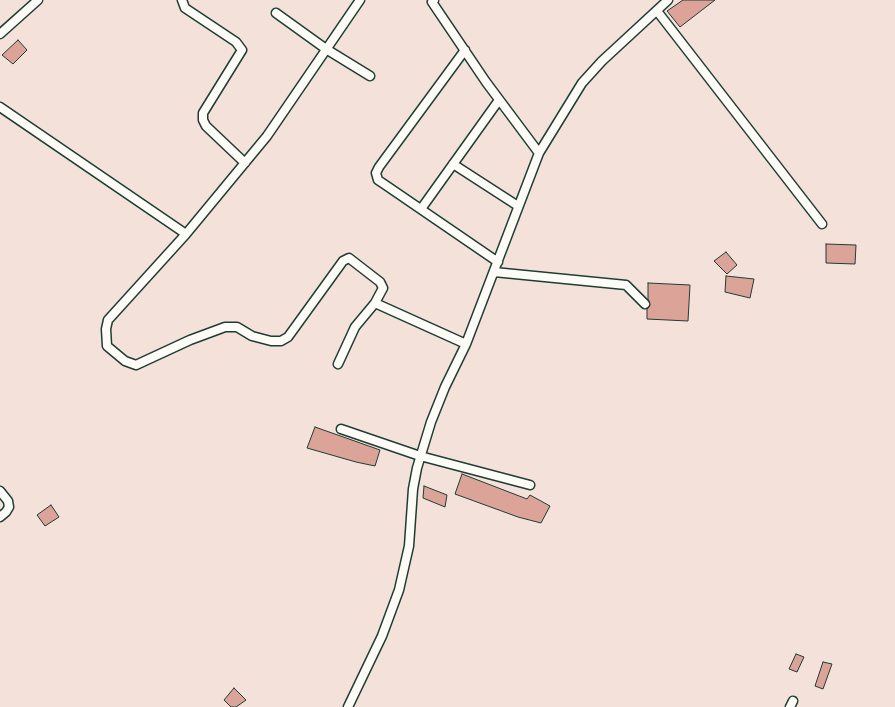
<!DOCTYPE html>
<style>
body{margin:0}
canvas{display:block;background:#f3e1da}
</style>
<canvas width="895" height="707"></canvas>
<script>
const g = document.querySelector('canvas').getContext('2d');
g.lineJoin = 'round';
function fill(path, color) { g.fillStyle = color; g.fill(path, 'evenodd'); }
const toPath = rows => new Path2D(rows.map(r => 'M' + r).join(''));
function strokePath(path, color, width, dash) { g.strokeStyle = color; g.lineWidth = width; g.lineCap = dash ? 'butt' : 'round'; g.setLineDash(dash || []); g.stroke(path); }
const building = toPath([
 [683,0,715,0,680,27,667,11,683,0],
 [18,40,27,50,13,64,2,55,18,40],
 [826,244,856,245,855,264,826,263,826,244],
 [726,252,737,265,727,274,714,261,726,252],
 [726,276,754,279,750,298,725,292,726,276],
 [648,283,690,285,688,321,647,319,647,309,650,305,648,299,648,283],
 [315,427,380,450,375,466,356,462,307,448,315,427],
 [462,474,527,499,530,495,550,506,541,523,518,517,455,494,462,474],
 [424,486,447,495,445,507,423,498,424,486],
 [51,505,59,517,45,526,37,515,51,505],
 [796,654,804,657,797,672,789,669,796,654],
 [823,662,832,664,823,689,815,686,823,662],
 [234,688,246,700,236,707,231,707,224,700,234,688]
]);
fill(building, '#dca398');
strokePath(building, '#1f3d34', 1);
const street = toPath([
 [182,0,185,8,236,42,242,50,203,113,203,120,206,126,245,163],
 [360,0,267,136,186,234,108,320,106,329,107,346,125,361,136,365,190,340,225,327,237,327,252,336,271,341,281,341,288,337,343,261,349,258,380,282,383,288,375,303],
 [434,0,432,2,486,82,539,153],
 [657,11,822,224],
 [276,13,326,49,370,76],
 [0,34,38,0],
 [465,50,379,167,376,173,378,180,384,184,498,262],
 [0,107,186,234],
 [453,164,518,206],
 [421,209,499,100],
 [494,272,626,285,645,304],
 [338,364,355,327,375,303,466,344],
 [341,429,420,456,530,485],
 [0,491,8,501,9,507,6,512,0,517],
 [348,707,382,636,399,590,409,546,413,489,417,468,431,422,445,387,466,344,539,153,582,83,602,61,668,0],
 [790,707,793,701]
]);
strokePath(street, '#1f3d34', 11);
strokePath(street, '#fdfcf7', 8);
</script>
